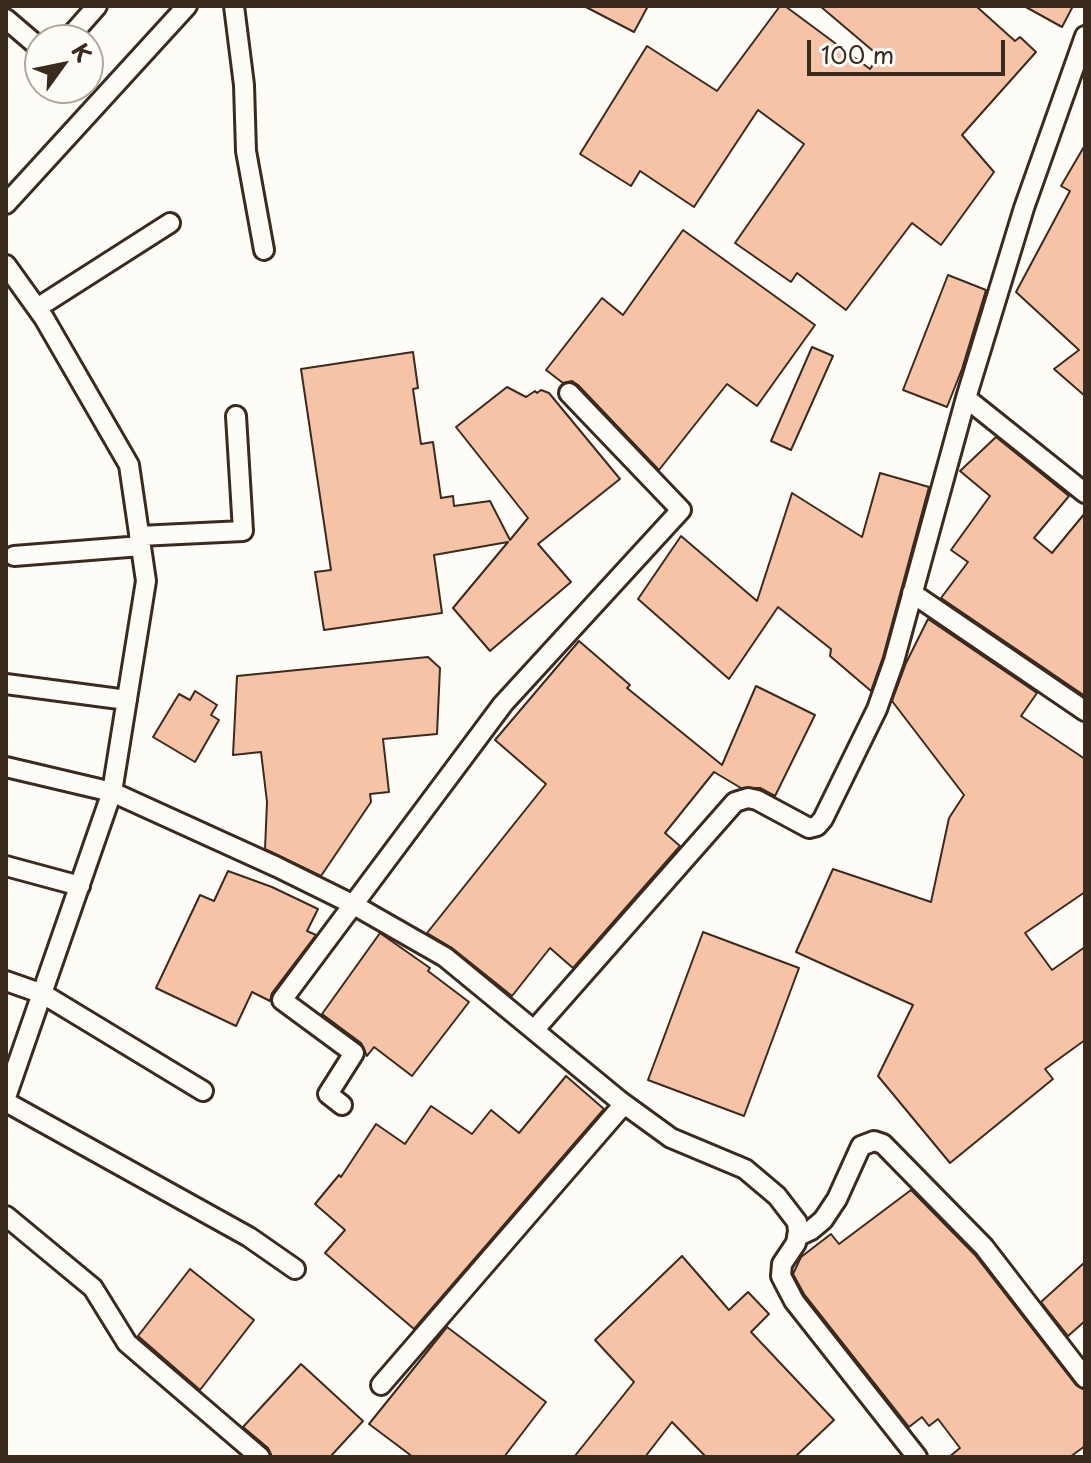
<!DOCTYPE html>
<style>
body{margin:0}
#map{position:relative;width:1091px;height:1463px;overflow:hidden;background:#fdfcf7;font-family:"Playpen Sans",sans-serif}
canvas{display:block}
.frame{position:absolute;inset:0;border:8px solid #3b2a1e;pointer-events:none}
.north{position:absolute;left:24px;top:24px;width:80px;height:80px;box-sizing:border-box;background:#fdfcf7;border:2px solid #afa8a0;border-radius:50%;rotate:57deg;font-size:22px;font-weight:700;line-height:32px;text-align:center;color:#3b2a1e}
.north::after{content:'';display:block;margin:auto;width:28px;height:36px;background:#3b2a1e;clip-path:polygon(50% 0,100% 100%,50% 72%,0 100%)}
.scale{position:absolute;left:807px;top:40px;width:198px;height:36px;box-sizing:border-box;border:4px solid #3b2a1e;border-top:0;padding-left:10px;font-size:24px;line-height:28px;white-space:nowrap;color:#3b2a1e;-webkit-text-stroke:6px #fdfcf7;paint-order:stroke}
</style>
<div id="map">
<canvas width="1091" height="1463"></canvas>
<div class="frame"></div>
<div class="north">K</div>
<div class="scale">100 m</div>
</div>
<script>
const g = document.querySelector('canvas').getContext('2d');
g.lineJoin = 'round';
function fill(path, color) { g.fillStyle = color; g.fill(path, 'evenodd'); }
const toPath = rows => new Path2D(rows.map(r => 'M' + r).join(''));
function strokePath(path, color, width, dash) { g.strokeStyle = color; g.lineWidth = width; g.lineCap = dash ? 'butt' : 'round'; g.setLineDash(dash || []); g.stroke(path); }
const building = toPath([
 [584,6,648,6,634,32,584,6],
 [780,6,785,6,870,69,879,56,820,6,976,6,1015,41,1020,37,1036,52,962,135,994,172,941,245,912,223,846,310,797,273,791,282,735,243,804,144,758,110,694,207,640,171,631,186,580,154,647,46,717,91,780,6],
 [1024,6,1073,6,1062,27,1024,6],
 [1085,145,1085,396,1054,369,1079,350,1016,292,1070,191,1061,186,1085,145],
 [683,230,815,325,757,406,727,384,659,470,578,385,572,381,563,383,546,370,602,298,623,315,683,230],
 [948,275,986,290,962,369,947,407,903,390,948,275],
 [812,347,833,356,791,450,771,441,812,347],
 [413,352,418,388,413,389,421,444,433,442,441,498,453,496,454,506,490,501,510,540,528,518,456,427,507,387,526,397,535,391,537,393,541,390,549,393,620,479,538,544,571,582,490,651,453,608,508,542,434,555,442,613,324,630,315,572,331,570,301,369,413,352],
 [996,437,1069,496,1034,538,1052,553,1085,513,1085,696,941,598,968,562,951,550,990,496,960,471,996,437],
 [880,473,929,487,883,657,871,691,830,656,831,649,778,607,729,679,638,599,681,536,757,601,792,493,862,537,880,473],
 [928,619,1037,693,1021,716,1085,759,1085,892,1025,933,1052,970,1085,947,1085,1040,1045,1069,1053,1079,950,1163,878,1076,913,1005,796,952,833,869,931,902,949,818,964,795,892,701,906,663,928,619],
 [579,641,630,685,627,688,722,765,756,686,815,715,775,796,760,788,741,788,714,772,665,833,680,846,573,968,550,948,512,996,452,948,427,933,546,784,495,740,579,641],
 [428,657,440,668,437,734,383,739,389,792,370,794,371,802,321,876,265,849,267,802,261,752,233,755,237,676,428,657],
 [195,691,217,705,211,715,219,720,195,762,153,737,179,694,190,700,195,691],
 [228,871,272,887,318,909,307,931,316,935,272,993,270,1001,252,992,236,1026,156,988,200,895,214,901,228,871],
 [703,932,799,968,744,1116,648,1080,703,932],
 [380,933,430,968,428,971,469,1002,412,1076,374,1047,367,1056,361,1043,322,1014,380,933],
 [566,1076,604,1109,414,1329,325,1253,345,1230,315,1204,339,1175,341,1177,376,1124,405,1144,431,1106,472,1134,491,1110,519,1133,566,1076],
 [911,1190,975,1255,1076,1385,1085,1390,1085,1446,1070,1457,949,1457,960,1448,938,1419,929,1426,922,1417,909,1427,804,1294,793,1274,801,1257,831,1234,839,1244,911,1190],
 [682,1256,729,1310,748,1292,769,1314,751,1332,834,1420,795,1457,706,1457,672,1422,645,1457,574,1457,634,1382,595,1340,682,1256],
 [1085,1262,1085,1321,1068,1336,1041,1302,1085,1262],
 [190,1269,254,1320,200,1390,138,1336,190,1269],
 [447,1327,546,1402,504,1457,413,1457,369,1424,447,1327],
 [301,1364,363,1421,330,1457,272,1457,268,1448,243,1427,301,1364]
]);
fill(building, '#f6c3a7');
strokePath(building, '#3b2a1e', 2);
const minor = toPath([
 [234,6,244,85,246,151,264,250],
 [6,19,40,48],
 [67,40,97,6],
 [6,204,187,6],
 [6,265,44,318,129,465,146,581,112,792,6,1097],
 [37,308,170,223],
 [966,398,1085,493],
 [139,536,243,531,236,416],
 [14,556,141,546],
 [912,593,1085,711],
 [6,684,127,700],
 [6,767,112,792,277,867,354,905,445,957,620,1101,671,1138,745,1169,777,1196,797,1222,798,1231,796,1243,782,1264,781,1276,794,1301,917,1457],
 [6,866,80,886],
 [6,981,43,994,203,1091],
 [535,1029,735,802,748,798,757,800,809,828,817,826,823,819,877,709,894,661,966,398,1024,208,1085,36],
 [6,1102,249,1237,295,1269],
 [342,1105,328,1094,354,1053,282,1000,503,704,681,510,569,393],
 [6,1216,93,1288,127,1343,260,1457],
 [798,1236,811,1230,823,1220,837,1199,861,1146,874,1141,883,1144,984,1247,1085,1378],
 [381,1385,624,1104]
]);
strokePath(minor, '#3b2a1e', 24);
strokePath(minor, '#fdfcf7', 18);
</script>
